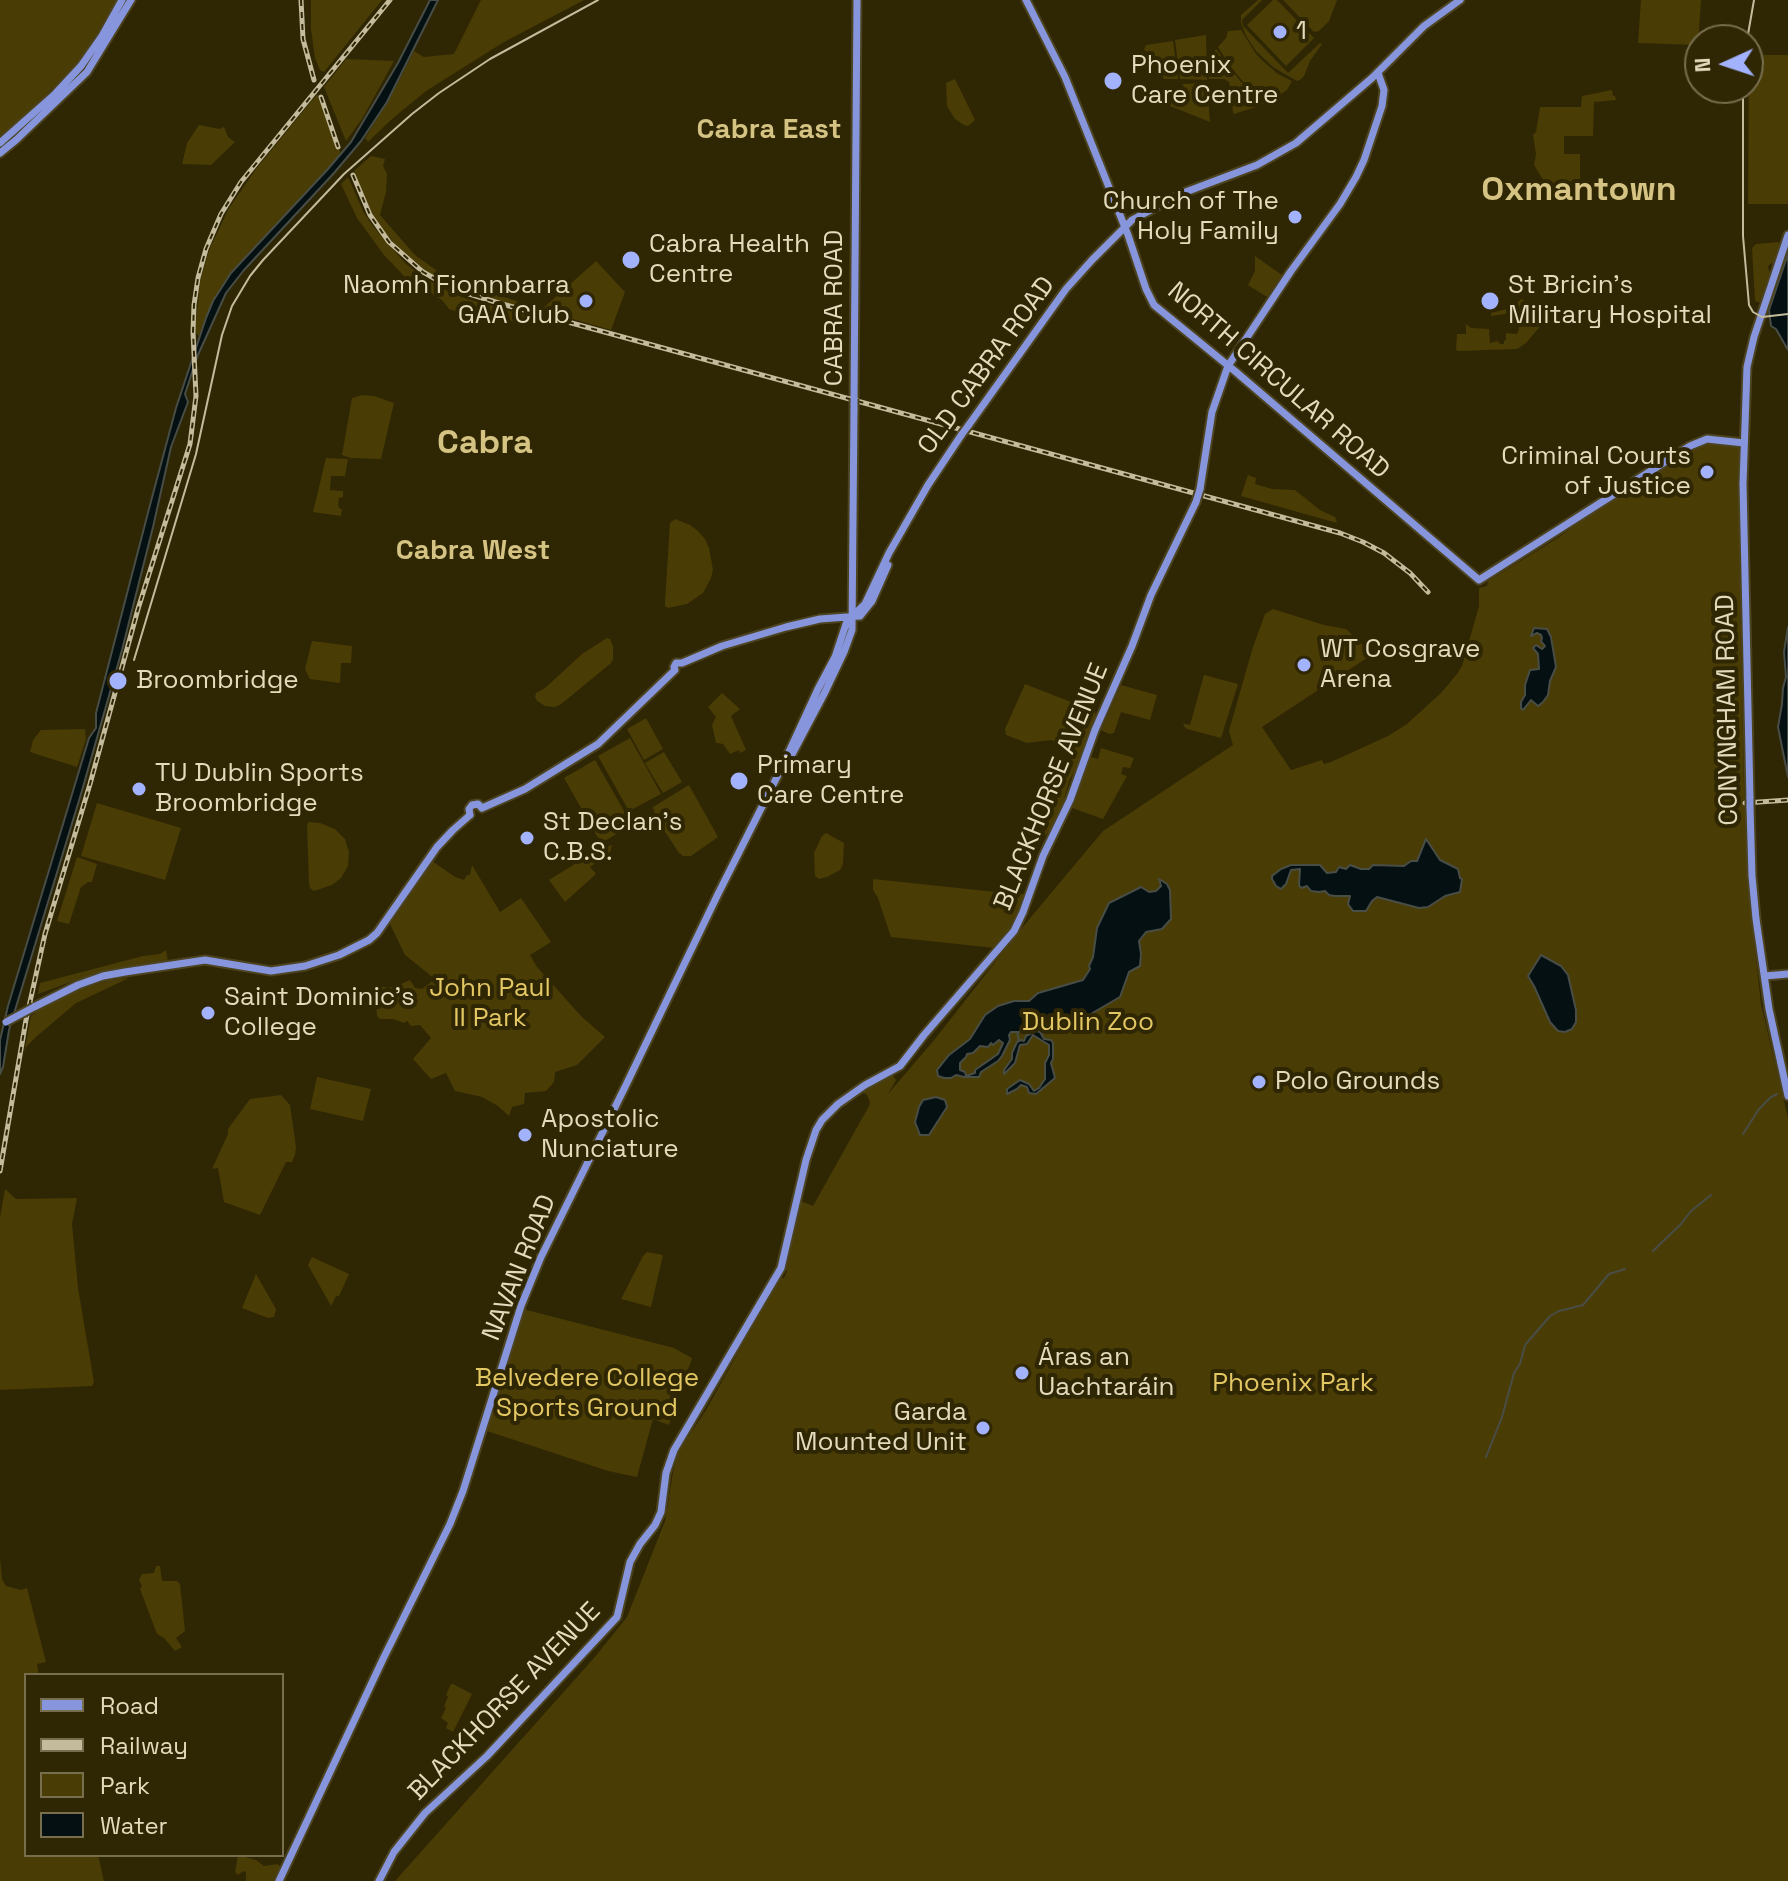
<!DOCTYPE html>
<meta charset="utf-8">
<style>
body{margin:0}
#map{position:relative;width:1788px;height:1881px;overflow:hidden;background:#2f2604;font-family:"Space Grotesk",sans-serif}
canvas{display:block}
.legend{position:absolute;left:24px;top:1673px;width:260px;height:184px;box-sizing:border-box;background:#2f2604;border:2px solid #776e4e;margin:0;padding:10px 14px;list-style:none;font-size:24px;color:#e3dbbc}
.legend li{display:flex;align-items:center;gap:16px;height:40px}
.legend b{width:40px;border:2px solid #776e4e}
.north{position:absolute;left:1684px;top:24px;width:80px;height:80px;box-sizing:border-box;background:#2f2604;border:2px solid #776e4e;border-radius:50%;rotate:267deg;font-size:22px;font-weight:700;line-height:32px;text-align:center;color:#e3dbbc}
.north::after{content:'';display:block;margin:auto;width:28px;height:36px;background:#a2b2fd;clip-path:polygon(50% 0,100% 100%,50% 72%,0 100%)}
</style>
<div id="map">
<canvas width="1788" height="1881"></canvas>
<ul class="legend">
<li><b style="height:10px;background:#8796dc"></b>Road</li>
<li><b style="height:10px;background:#c3bb9c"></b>Railway</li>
<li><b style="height:22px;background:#4a3c05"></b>Park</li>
<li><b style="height:22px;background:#051013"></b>Water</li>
</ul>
<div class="north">N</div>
</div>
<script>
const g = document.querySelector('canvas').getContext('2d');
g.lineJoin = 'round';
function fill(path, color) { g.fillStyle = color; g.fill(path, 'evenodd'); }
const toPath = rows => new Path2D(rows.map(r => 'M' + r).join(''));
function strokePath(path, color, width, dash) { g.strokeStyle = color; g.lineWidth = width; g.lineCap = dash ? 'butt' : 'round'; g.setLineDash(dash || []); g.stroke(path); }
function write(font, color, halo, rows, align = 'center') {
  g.font = font + ' "Space Grotesk",sans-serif'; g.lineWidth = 8; g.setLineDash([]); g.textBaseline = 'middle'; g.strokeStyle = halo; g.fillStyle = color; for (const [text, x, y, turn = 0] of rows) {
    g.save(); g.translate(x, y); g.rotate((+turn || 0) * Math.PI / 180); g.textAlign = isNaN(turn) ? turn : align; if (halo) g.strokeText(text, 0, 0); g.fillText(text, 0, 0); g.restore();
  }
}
fill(toPath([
 [0,0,117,0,85,54,71,70,30,111,0,138],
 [311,0,382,0,324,72,320,70,315,58,311,29],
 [481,0,584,0,504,42,426,91,392,119,368,142,365,138,390,98,414,51,424,57,454,54],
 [1258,0,1262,0,1242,20,1243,26,1288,73,1320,43,1322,44,1310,61,1304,76,1300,80,1297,81,1290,77,1273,67,1256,51,1246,36,1241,23,1241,15],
 [1273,0,1277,0,1314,38,1286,66,1247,25],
 [1283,0,1337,0,1329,21,1319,31,1314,32],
 [1641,0,1701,0,1698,45,1638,43],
 [1241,30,1256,54,1265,63,1278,74,1292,81,1287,90,1275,98,1267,99,1245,84,1230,66,1218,47,1226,38,1228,31],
 [1206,35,1207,80,1180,79,1175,40],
 [1173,41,1178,79,1164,79,1144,49,1146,45],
 [1216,49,1241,82,1264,100,1262,105,1234,114,1233,112,1229,82,1224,79,1209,79,1208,60],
 [1749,55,1788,55,1788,204,1748,204],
 [346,59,394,61,362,119,346,141,324,87],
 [955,79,975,120,968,126,964,125,955,119,947,106,946,83],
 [1207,83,1210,122,1170,106,1171,103,1167,98,1171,97,1173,100,1186,99,1187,92,1182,84],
 [1612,90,1613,96,1615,96,1616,100,1594,102,1593,136,1564,136,1564,154,1580,154,1580,184,1547,186,1534,165,1536,154,1533,135,1536,132,1540,107,1581,107,1582,96],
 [317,94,341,154,213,301,199,336,195,332,200,282,209,250,229,208,256,169],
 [199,125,219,129,224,127,228,137,235,142,211,165,182,164,187,143],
 [371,156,385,159,383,166,387,174,386,192,380,215,415,255,447,278,531,306,528,310,468,293,443,282,427,273,404,254,381,228,373,215,355,175,354,171],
 [347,178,349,179,363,211,372,225,405,263,420,275,451,293,467,299,525,315,521,322,473,317,449,309,442,300,404,276,384,255,357,218,341,184],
 [1778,242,1780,244,1774,262,1769,265,1768,268,1770,273,1761,299,1760,302,1757,302,1755,300,1752,248,1756,244],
 [1255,256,1282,275,1267,297,1248,285,1255,271],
 [596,261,625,292,611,330,541,310],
 [1522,299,1542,317,1544,322,1526,343,1517,349,1459,351,1456,350,1457,334,1466,334,1466,324,1471,328,1489,329,1490,343,1498,341,1500,344,1504,344,1504,341,1506,340,1506,333,1517,334,1519,329,1519,312,1491,316,1491,313,1507,309],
 [362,395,374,396,394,403,381,459,351,458,342,455,352,398],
 [1713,440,1744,443,1744,522,1739,523,1744,790,1748,886,1761,1004,1788,1118,1788,1881,395,1881,594,1658,627,1617,665,1521,673,1472,678,1452,706,1410,779,1279,784,1278,787,1271,785,1267,801,1201,813,1206,869,1106,870,1102,867,1095,862,1092,893,1075,896,1080,888,1094,935,1039,1021,929,1103,831,1233,745,1229,731,1230,727,1253,647,1265,614,1273,609,1324,625,1346,629,1373,654,1262,727,1291,770,1322,760,1324,764,1331,762,1388,736,1407,724,1441,693,1457,674,1462,666,1479,606,1479,588,1487,586,1488,581,1556,539,1616,496,1689,450],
 [326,458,348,459,345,476,331,476,330,490,343,491,343,497,339,498,338,505,340,509,342,509,341,516,313,512],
 [1248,475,1256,478,1255,484,1272,489,1295,490,1320,510,1335,517,1337,523,1241,496],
 [675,519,690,525,698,531,705,539,709,548,713,570,711,578,703,593,687,604,668,608,665,606,665,601,670,523],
 [607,638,610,639,613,646,613,660,610,664,560,705,554,707,545,706,537,701,535,697,536,693,545,688,582,654],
 [312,641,352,646,351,663,341,663,340,683,310,679,305,669],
 [1204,675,1238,684,1221,738,1187,729,1183,725,1184,724,1190,725],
 [1025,684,1094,711,1096,714,1075,771,1069,781,1062,808,1055,824,1045,836,1044,833,1047,828,1048,822,1075,750,1051,740,1027,743,1006,735,1005,729],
 [1121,685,1157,695,1150,720,1121,712,1114,733,1109,734,1101,730],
 [722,693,740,709,731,716,746,750,740,753,739,750,730,754,723,744,716,743,712,725,716,717,708,707],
 [646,718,663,749,644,760,627,729],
 [85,729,86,739,77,767,30,752,33,740,41,730],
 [630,738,661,794,629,811,598,756],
 [1101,748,1134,758,1130,768,1123,767,1121,774,1127,776,1103,819,1072,808,1091,757,1098,759],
 [664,752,682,782,663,793,645,763],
 [595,760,632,825,601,843,564,778],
 [689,785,718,837,691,856,683,856,679,853,656,818,653,807],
 [97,803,181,828,165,880,81,856],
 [309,822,320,823,335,829,345,839,349,852,348,866,341,878,332,885,314,891,310,888,309,883,307,825],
 [826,833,844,843,843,864,840,870,827,877,819,879,815,876,814,853,822,836],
 [612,845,610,853,590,867,596,874,565,902,549,880,599,849],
 [77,857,97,864,92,882,88,882,81,887,69,924,57,921],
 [432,861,455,877,464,880,467,875,470,875,472,865,500,912,521,898,551,942,530,955,537,967,581,1016,605,1037,577,1065,555,1072,554,1082,546,1091,525,1093,524,1104,512,1107,509,1116,498,1106,482,1097,455,1091,446,1073,431,1079,413,1059,431,1038,420,1025,411,1026,407,1021,404,1023,393,1019,380,1019,377,1016,376,1001,378,998,374,998,369,990,380,986,388,988,399,985,410,980,415,988,422,989,435,979,405,955,390,924],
 [873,879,1015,894,1026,894,1011,929,995,948,891,937,878,898,873,890],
 [166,950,168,962,136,966,79,979,38,994,40,983,143,956,160,954],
 [129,978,76,1003,36,1037,26,1047,24,1053,31,1016,40,1009,81,989,110,980],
 [317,1077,371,1089,363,1121,310,1109],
 [281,1095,290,1105,296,1147,295,1155,292,1162,286,1162,260,1215,224,1202,218,1168,212,1169,228,1134,228,1129,250,1099],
 [5,1189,16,1199,77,1198,72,1224,74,1245,78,1288,94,1382,92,1386,0,1390,0,1218],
 [647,1252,663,1255,651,1307,621,1299,643,1256],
 [312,1257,349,1274,339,1296,336,1296,331,1306,308,1265],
 [256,1274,276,1309,274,1317,268,1318,242,1308],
 [523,1309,674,1348,692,1358,689,1367,680,1379,669,1425,653,1419,637,1477,608,1471,487,1431],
 [0,1559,2,1579,6,1586,21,1590,27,1588,46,1662,37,1664,39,1675,26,1675,26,1855,98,1855,104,1881,0,1881],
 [156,1566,160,1566,162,1581,177,1581,180,1584,185,1631,176,1638,182,1647,175,1651,164,1638,157,1634,140,1589,142,1586,139,1580,142,1574,154,1573],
 [451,1684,453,1684,472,1694,453,1732,446,1728,448,1723,441,1718,446,1708,444,1706,448,1697,446,1695],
 [238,1855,256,1860,264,1866,278,1864,281,1868,273,1881,246,1881,246,1872,243,1871,238,1875,235,1872]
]), '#4a3c05');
const water = toPath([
 [430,0,438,0,387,102,361,141,334,173,244,270,226,293,197,357,185,394,188,402,171,447,153,527,122,650,81,794,9,1030,3,1067,0,1074,0,1040,8,1006,89,738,96,728,96,713,150,505,176,408,206,318,213,301,231,273,328,169,351,142,398,63,430,0],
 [1788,254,1788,350,1776,329,1771,326,1769,310,1788,254],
 [1788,627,1788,777,1778,727,1782,704,1783,688,1786,677,1784,652,1788,627],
 [1534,628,1547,629,1551,637,1556,667,1550,681,1548,695,1543,702,1538,706,1531,700,1523,710,1521,708,1521,702,1525,695,1525,685,1530,670,1539,669,1538,654,1533,648,1536,645,1542,649,1545,646,1541,641,1542,638,1541,635,1537,633,1531,636,1534,628],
 [1426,839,1440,860,1458,869,1460,878,1462,879,1460,892,1445,896,1428,907,1419,908,1377,897,1372,901,1366,911,1353,911,1348,904,1350,896,1335,896,1329,895,1325,891,1319,892,1311,891,1307,886,1301,888,1299,885,1300,869,1291,870,1286,884,1281,889,1276,886,1272,879,1272,876,1281,869,1291,865,1320,865,1327,873,1336,872,1339,867,1346,869,1350,865,1361,869,1369,869,1373,865,1404,866,1411,861,1417,861,1426,839],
 [1159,879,1167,884,1170,890,1171,919,1162,929,1146,932,1139,941,1141,954,1140,966,1129,972,1120,997,1089,1015,1072,1020,1067,1017,1059,1024,1055,1022,1045,1025,1036,1021,1033,1022,1032,1025,1023,1027,1019,1032,1011,1032,1009,1035,1010,1040,1002,1056,998,1061,981,1072,979,1077,964,1077,956,1075,951,1078,944,1078,938,1076,937,1070,949,1055,970,1039,985,1015,998,1006,1014,1001,1029,1001,1038,993,1083,980,1090,969,1089,966,1093,957,1097,928,1109,903,1141,887,1149,892,1156,891,1161,886,1159,879],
 [999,1040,1003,1043,998,1054,975,1070,975,1073,966,1076,965,1072,960,1070,960,1063,966,1057,967,1054,973,1053,980,1046,988,1047,991,1043,993,1045,999,1040],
 [1541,955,1561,966,1568,975,1576,1010,1576,1022,1572,1029,1565,1032,1558,1031,1550,1022,1534,986,1528,976,1541,955],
 [1036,1031,1040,1032,1044,1039,1051,1040,1053,1043,1053,1059,1051,1063,1055,1078,1036,1094,1029,1093,1027,1087,1021,1085,1017,1089,1007,1094,1007,1089,1020,1080,1029,1084,1034,1091,1039,1088,1045,1079,1045,1063,1049,1055,1049,1045,1033,1035,1027,1044,1020,1045,1015,1063,1004,1074,1004,1070,1012,1059,1012,1053,1017,1042,1021,1040,1024,1041,1026,1036,1036,1031],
 [936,1097,945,1100,947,1107,929,1135,920,1135,915,1122,919,1107,923,1100,936,1097]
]);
fill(water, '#051013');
strokePath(water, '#484d46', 2);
strokePath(toPath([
 [1017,1032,1019,1041],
 [1042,1036,1046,1024],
 [1743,1134,1759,1109,1771,1097,1777,1094],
 [1653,1251,1681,1224,1691,1211,1711,1195],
 [1486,1457,1502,1417,1514,1373,1520,1364,1525,1345,1550,1316,1559,1311,1583,1305,1609,1274,1625,1269]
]), '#484d46', 2);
const secondary = toPath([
 [1026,0,1065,77,1128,235,1146,289,1154,305,1236,372,1479,580,1690,446,1707,439,1744,443],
 [0,143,55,94,81,66,102,36,122,0],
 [0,153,16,140,87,72,131,0],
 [854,399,857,0],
 [968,426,1066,289,1092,260,1132,220,1183,193,1257,165,1296,143,1372,78,1424,26,1460,0],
 [1200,489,1212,412,1228,366,1291,271,1340,204,1356,177,1364,160,1382,106,1384,90,1378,73],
 [789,760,825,692,844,652,852,630,854,409],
 [1750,798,1743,484,1747,367,1754,337,1788,235],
 [1750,807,1752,876,1756,919,1769,1009,1788,1096],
 [482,808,525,789,598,744,675,670,674,667,676,663,682,663,722,646,786,627,820,619,860,616,872,601,888,565],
 [470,815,469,809,472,805,478,804,482,808],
 [1765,976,1788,974],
 [34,1007,78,985,103,976,125,972,205,960,271,971,305,966,339,955,369,940,377,933,437,847,453,830,470,815],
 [279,1881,383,1659,450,1524,463,1491,521,1306,541,1257,625,1087,718,894,782,767,818,689,835,657,847,621,865,604,889,553,928,485,962,434],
 [379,1881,394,1852,425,1813,487,1756,617,1617,630,1562,640,1544,655,1525,661,1512,666,1473,674,1450,781,1268,806,1160,816,1130,822,1120,838,1104,865,1085,900,1066,924,1035,1014,931,1023,912,1043,856,1070,800,1095,730,1132,646,1151,595,1196,502]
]);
strokePath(secondary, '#4c4321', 11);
strokePath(secondary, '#8796dc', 7);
strokePath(toPath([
 [1747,40,1754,0],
 [1743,88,1743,236,1749,305,1753,312,1762,317,1788,314],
 [134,660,196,454,222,335,232,306,250,276,263,260,344,174,412,114,439,93,490,59,598,0]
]), '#c3bb9c', 2);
const rail = toPath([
 [301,0,303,39,314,80],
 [321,97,338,147],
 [353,175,370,215,389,242,423,272,453,289,502,304,1340,533,1363,542,1384,553,1410,573,1428,592],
 [1745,803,1788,800],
 [0,1171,26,1020,45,934,90,784,138,609,190,444,196,396,193,332,194,305,198,278,206,249,221,214,241,182,390,0]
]);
strokePath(rail, '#c3bb9c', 5);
strokePath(rail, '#2f2604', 2, [6]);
const secondaryBridge = toPath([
 [854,409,854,399],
 [962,434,968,426],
 [1196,502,1200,489],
 [1750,798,1750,807],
 [6,1022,34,1007]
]);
strokePath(secondaryBridge, '#4c4321', 11, []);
strokePath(secondaryBridge, '#8796dc', 7);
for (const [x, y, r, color] of [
 [1280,32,8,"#a2b2fd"],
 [1113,81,10,"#a2b2fd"],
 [1295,217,8,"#a2b2fd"],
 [631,260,10,"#a2b2fd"],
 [586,301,8,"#a2b2fd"],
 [1490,301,10,"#a2b2fd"],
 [1707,472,8,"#a2b2fd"],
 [1304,665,8,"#a2b2fd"],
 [118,681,10,"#a2b2fd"],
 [739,781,10,"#a2b2fd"],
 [139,789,8,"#a2b2fd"],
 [527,838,8,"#a2b2fd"],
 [208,1013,8,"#a2b2fd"],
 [1259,1082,8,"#a2b2fd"],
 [525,1135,8,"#a2b2fd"],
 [1022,1373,8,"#a2b2fd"],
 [983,1428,8,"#a2b2fd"]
]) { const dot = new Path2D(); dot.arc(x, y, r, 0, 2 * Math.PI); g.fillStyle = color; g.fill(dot); strokePath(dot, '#2f2604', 3); }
write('26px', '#e3dbbc', '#2f2604', [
 ["1",1296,32],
 ["Phoenix",1131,66],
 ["Care Centre",1131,96],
 ["Church of The",1279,202,"right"],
 ["Holy Family",1279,232,"right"],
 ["Cabra Health",649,245],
 ["Centre",649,275],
 ["Naomh Fionnbarra",570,286,"right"],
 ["GAA Club",570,316,"right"],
 ["St Bricin's",1508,286],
 ["Military Hospital",1508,316],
 ["Criminal Courts",1691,457,"right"],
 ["of Justice",1691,487,"right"],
 ["WT Cosgrave",1320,650],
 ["Arena",1320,680],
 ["Broombridge",136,681],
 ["Primary",757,766],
 ["Care Centre",757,796],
 ["TU Dublin Sports",155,774],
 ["Broombridge",155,804],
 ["St Declan's",543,823],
 ["C.B.S.",543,853],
 ["Saint Dominic's",224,998],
 ["College",224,1028],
 ["Polo Grounds",1275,1082],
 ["Apostolic",541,1120],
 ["Nunciature",541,1150],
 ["Áras an",1038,1358],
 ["Uachtaráin",1038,1388],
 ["Garda",967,1413,"right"],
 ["Mounted Unit",967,1443,"right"]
], 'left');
write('26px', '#e3dbbc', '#2f2604', [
 ["CABRA ROAD",835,308,-90],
 ["OLD CABRA ROAD",987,366,-54],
 ["NORTH CIRCULAR ROAD",1278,381,41],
 ["CONYNGHAM ROAD",1728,710,-91],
 ["BLACKHORSE AVENUE",1052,787,-68],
 ["NAVAN ROAD",520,1268,-68],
 ["BLACKHORSE AVENUE",505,1702,-46]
]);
write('26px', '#e3c763', '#2f2604', [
 ["John Paul",490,989],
 ["II Park",490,1019],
 ["Dublin Zoo",1088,1023],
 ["Belvedere College",587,1379],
 ["Sports Ground",587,1409],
 ["Phoenix Park",1293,1384]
]);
write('bold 28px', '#d5c383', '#2f2604', [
 ["Cabra East",769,130],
 ["Cabra West",473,551]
]);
write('bold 34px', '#d5c383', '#2f2604', [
 ["Oxmantown",1579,191],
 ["Cabra",485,444]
]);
</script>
